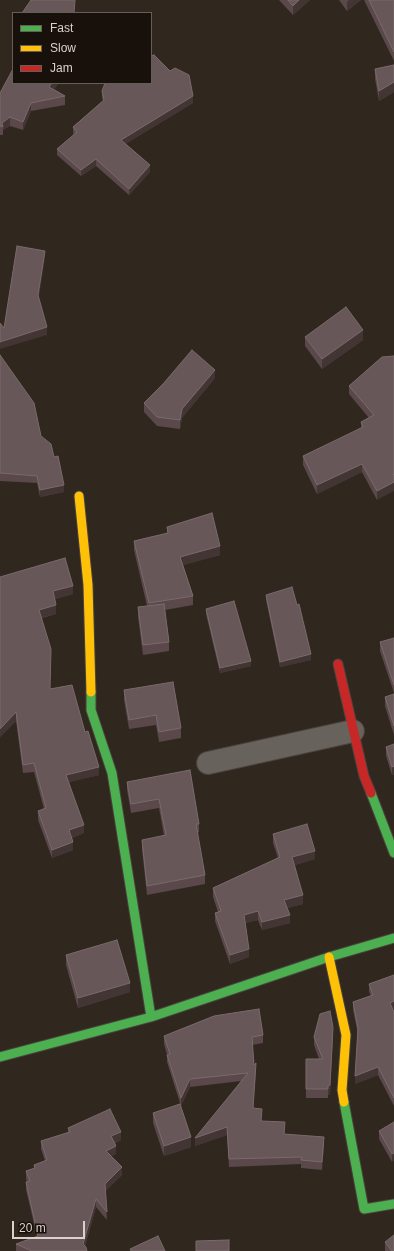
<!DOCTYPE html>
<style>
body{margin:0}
#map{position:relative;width:394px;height:1251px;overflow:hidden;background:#30271f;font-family:Helvetica,sans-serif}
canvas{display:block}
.legend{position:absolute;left:12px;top:12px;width:140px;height:72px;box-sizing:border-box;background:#18110b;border:1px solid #665e57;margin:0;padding:5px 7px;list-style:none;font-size:12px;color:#dcd1c9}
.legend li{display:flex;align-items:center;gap:8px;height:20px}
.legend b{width:20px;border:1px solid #665e57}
.scale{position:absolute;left:12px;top:1221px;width:73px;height:18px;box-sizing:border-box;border:2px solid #dcd1c9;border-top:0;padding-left:5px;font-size:12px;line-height:14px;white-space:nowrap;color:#dcd1c9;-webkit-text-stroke:3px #18110b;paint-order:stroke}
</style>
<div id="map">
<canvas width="394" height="1251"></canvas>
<ul class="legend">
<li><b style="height:5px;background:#4caf50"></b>Fast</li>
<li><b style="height:5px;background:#ffc107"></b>Slow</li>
<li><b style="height:5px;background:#c62828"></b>Jam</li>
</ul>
<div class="scale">20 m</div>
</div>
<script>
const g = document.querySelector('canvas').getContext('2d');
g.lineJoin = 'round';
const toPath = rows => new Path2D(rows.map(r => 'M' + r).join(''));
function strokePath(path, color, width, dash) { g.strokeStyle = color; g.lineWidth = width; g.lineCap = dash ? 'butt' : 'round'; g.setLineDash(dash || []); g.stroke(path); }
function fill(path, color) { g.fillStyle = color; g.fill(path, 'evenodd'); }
const street = toPath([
 [208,763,353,731]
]);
const fast = toPath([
 [91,692,91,710,112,773,151,1017],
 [371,793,394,853],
 [0,1057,151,1017,329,957,394,938],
 [344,1102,364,1209,394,1204]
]);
const slow = toPath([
 [79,496,88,585,91,692],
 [329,957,346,1035,342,1090,344,1102]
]);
const jam = toPath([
 [338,664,364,776,371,793]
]);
strokePath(street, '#4a423d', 24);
strokePath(fast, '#4a423d', 11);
strokePath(slow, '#4a423d', 11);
strokePath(jam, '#4a423d', 11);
strokePath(street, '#68625c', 22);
strokePath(fast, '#4caf50', 9);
strokePath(slow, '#ffc107', 9);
strokePath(jam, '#c62828', 9);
fill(toPath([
 [279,0,310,0,293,15],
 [339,0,361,0,347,11],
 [364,0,394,0,394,61],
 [394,65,394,92,379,101,375,79,375,69],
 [170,71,193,103,125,144,150,172,129,195,96,166,81,176,57,155,57,149,74,135,73,133,73,127,103,101,102,97,102,91],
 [13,83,59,83,54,89,65,96,65,105,31,111,23,130,10,126,3,130,3,135,0,135,0,93],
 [305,337,363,340,322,369,305,346],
 [0,355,41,436,54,457,64,492,40,497,37,483,0,481],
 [382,357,377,500,362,472,317,494,303,465,303,456,361,429,361,422,369,418,349,394,349,386],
 [215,378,182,418,180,429,157,426,144,412,144,403],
 [167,527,220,555,183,565,193,596,193,605,165,610,169,642,169,651,143,655,138,617,138,607,147,606,134,550,134,541,167,533],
 [0,577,73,594,55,599,56,614,42,618,50,689,85,732,99,775,69,782,84,833,72,838,73,850,52,858,38,820,38,811,44,809,34,772,23,773,16,721,0,737],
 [266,595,311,660,280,667,266,600],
 [206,609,251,666,220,673,206,614],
 [394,638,394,693,380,651,380,642],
 [124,690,181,728,181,738,159,742,156,725,129,729,124,700],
 [394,694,394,735,385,706,385,697],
 [394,744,394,776,394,775,392,775,386,756,386,747],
 [190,770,199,824,199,832,197,833,205,875,205,884,147,895,142,849,142,840,164,836,159,808,131,813,127,790,127,782],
 [273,834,315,859,295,865,303,904,287,908,290,923,262,930,258,920,245,923,249,957,230,964,215,921,215,913,218,912,213,897,213,888,278,858,273,843],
 [66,955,130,992,78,1008,66,965],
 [394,975,394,1008,393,1009,394,1012,394,1106,378,1075,355,1084,358,1034,353,1010,353,1002,371,996,369,992,369,984],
 [263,1035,263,1043,252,1045,254,1065,256,1070,253,1108,262,1121,285,1134,324,1144,322,1170,301,1168,301,1164,229,1167,227,1135,195,1146,241,1081,190,1087,181,1106,167,1062,167,1055,164,1044,164,1036],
 [333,1036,330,1094,328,1095,328,1098,306,1098,306,1059,319,1059,314,1045,314,1037],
 [153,1113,191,1147,164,1156,153,1123],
 [394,1122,392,1162,379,1139,379,1131],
 [68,1128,121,1140,115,1143,116,1154,111,1156,122,1175,105,1191,107,1220,96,1207,85,1246,87,1251,16,1251,16,1244,37,1236,26,1190,26,1182,27,1182,26,1179,26,1171,34,1169,34,1165,45,1161,41,1149,41,1141,68,1132],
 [385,1242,394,1251,385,1251]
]), '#5a484b');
fill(toPath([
 [299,0,310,0,293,15,293,6],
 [349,0,361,0,347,11,347,2],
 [394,82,394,92,379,101,379,91],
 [52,83,59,83,49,95,49,87],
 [193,96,193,103,121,147,121,140],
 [31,103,31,111,23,130,23,122],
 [10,117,10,126,3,130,2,123],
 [96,159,96,166,81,176,81,170],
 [150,165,150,172,129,195,129,189],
 [45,251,45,258,38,303,38,295],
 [47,327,47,335,0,349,0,342],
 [363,330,363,340,322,369,322,359],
 [215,370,215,378,182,418,180,429,180,420,182,409],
 [362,464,362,472,317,494,317,485],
 [394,474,394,491,377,500,377,491],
 [64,485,64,492,40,497,40,490],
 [220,546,220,555,180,566,180,557],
 [73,586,73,594,53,600,53,591],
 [56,605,56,614,39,618,39,610],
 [311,654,311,660,280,667,280,662],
 [251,661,251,666,220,673,220,668],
 [16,712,16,721,0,737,0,729],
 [394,766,394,775,392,775,392,767],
 [99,767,99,775,66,783,66,775],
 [84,825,84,833,69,839,69,830],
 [73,842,73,850,52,858,52,850],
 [315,851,315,859,292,866,292,857],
 [303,895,303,904,284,909,284,900],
 [258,911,258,920,244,924,244,915],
 [290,915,290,923,262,930,262,922],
 [249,949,249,957,230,964,230,955],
 [130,983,130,992,78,1008,78,998],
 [394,1001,394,1008,390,1011,390,1003],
 [333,1027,330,1094,328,1095,328,1086],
 [256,1063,256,1070,253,1116,253,1108],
 [378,1067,378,1075,355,1084,355,1076],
 [190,1079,190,1087,181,1106,181,1098],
 [227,1127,227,1135,195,1146,195,1138],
 [121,1132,121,1140,111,1144,111,1136],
 [191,1137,191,1147,164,1156,164,1146],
 [324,1137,324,1144,322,1170,322,1162],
 [116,1146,116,1154,106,1159,106,1151],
 [394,1153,394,1161,392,1162,392,1154],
 [122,1167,122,1175,105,1192,105,1184],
 [96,1199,96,1207,83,1251,83,1244]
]), '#433534');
const building = toPath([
 [31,0,75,0,74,13,22,13,31,0],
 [288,0,299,0,293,6,288,0],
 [369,0,394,0,394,52,369,0],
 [154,55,170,71,175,68,189,75,193,96,121,140,150,165,129,189,96,159,81,170,57,149,77,132,73,127,104,100,102,91,105,83,151,83,151,56,154,55],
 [394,65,394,82,379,91,375,69,394,65],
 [13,69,13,83,52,83,49,87,65,96,31,103,23,122,10,117,2,123,3,127,0,126,0,93,13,69],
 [17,246,45,251,38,295,47,327,0,342,0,323,4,328,17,246],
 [346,307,363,330,322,359,305,337,346,307],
 [192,350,215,370,182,409,180,420,157,417,144,403,163,384,192,350],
 [0,355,34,403,41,436,51,444,54,457,58,456,64,485,40,490,37,476,0,473,0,355],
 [394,356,394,474,393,475,394,477,394,482,377,491,362,464,317,485,303,456,363,427,361,422,374,415,349,386,382,357,394,356],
 [212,513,220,546,180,557,193,596,149,603,134,541,168,533,167,527,212,513],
 [65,558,73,586,53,591,56,605,39,610,51,649,50,689,72,685,85,732,88,731,99,767,66,775,84,825,69,830,73,842,52,850,38,811,46,808,34,763,23,765,16,712,0,729,0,577,65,558],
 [292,587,297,605,299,604,311,654,280,662,266,595,292,587],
 [234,601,251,661,220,668,206,609,234,601],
 [164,604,169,642,143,645,138,607,164,604],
 [394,638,394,685,380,642,394,638],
 [173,682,181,728,159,732,156,715,129,720,124,690,173,682],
 [394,694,394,726,385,697,394,694],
 [394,744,394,767,394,766,392,767,386,747,394,744],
 [190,770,199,824,196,824,205,875,147,886,142,840,166,835,159,799,131,804,127,782,190,770],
 [307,824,315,851,292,857,303,895,284,900,290,915,262,922,258,911,244,915,249,949,230,955,215,913,221,911,213,888,280,857,273,834,307,824],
 [117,940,130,983,78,998,66,955,117,940],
 [394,975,394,1001,390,1003,394,1012,394,1098,378,1067,355,1076,358,1028,353,1002,373,995,369,984,394,975],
 [259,1009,263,1035,252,1037,254,1065,256,1063,253,1108,262,1109,261,1121,285,1122,284,1134,324,1137,322,1162,301,1160,302,1157,229,1159,227,1127,195,1138,248,1073,190,1079,181,1098,167,1055,170,1054,164,1036,214,1016,259,1009],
 [330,1011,333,1027,330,1085,328,1086,328,1089,306,1089,306,1059,323,1059,314,1037,320,1014,330,1011],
 [180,1104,191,1137,164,1146,153,1113,180,1104],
 [110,1109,121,1132,111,1136,116,1146,106,1151,122,1167,105,1184,107,1212,96,1199,83,1244,86,1247,87,1251,32,1251,16,1244,38,1236,26,1182,30,1181,26,1171,35,1168,34,1165,47,1160,41,1141,70,1132,68,1128,110,1109],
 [394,1122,394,1153,392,1154,379,1131,394,1122],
 [394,1235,394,1251,392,1251,385,1242,394,1235],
 [158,1236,165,1251,131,1251,130,1249,158,1236],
 [229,1240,229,1251,196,1251,196,1241,229,1240]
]);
fill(building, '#685759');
strokePath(building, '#7a6a6a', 1);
</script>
